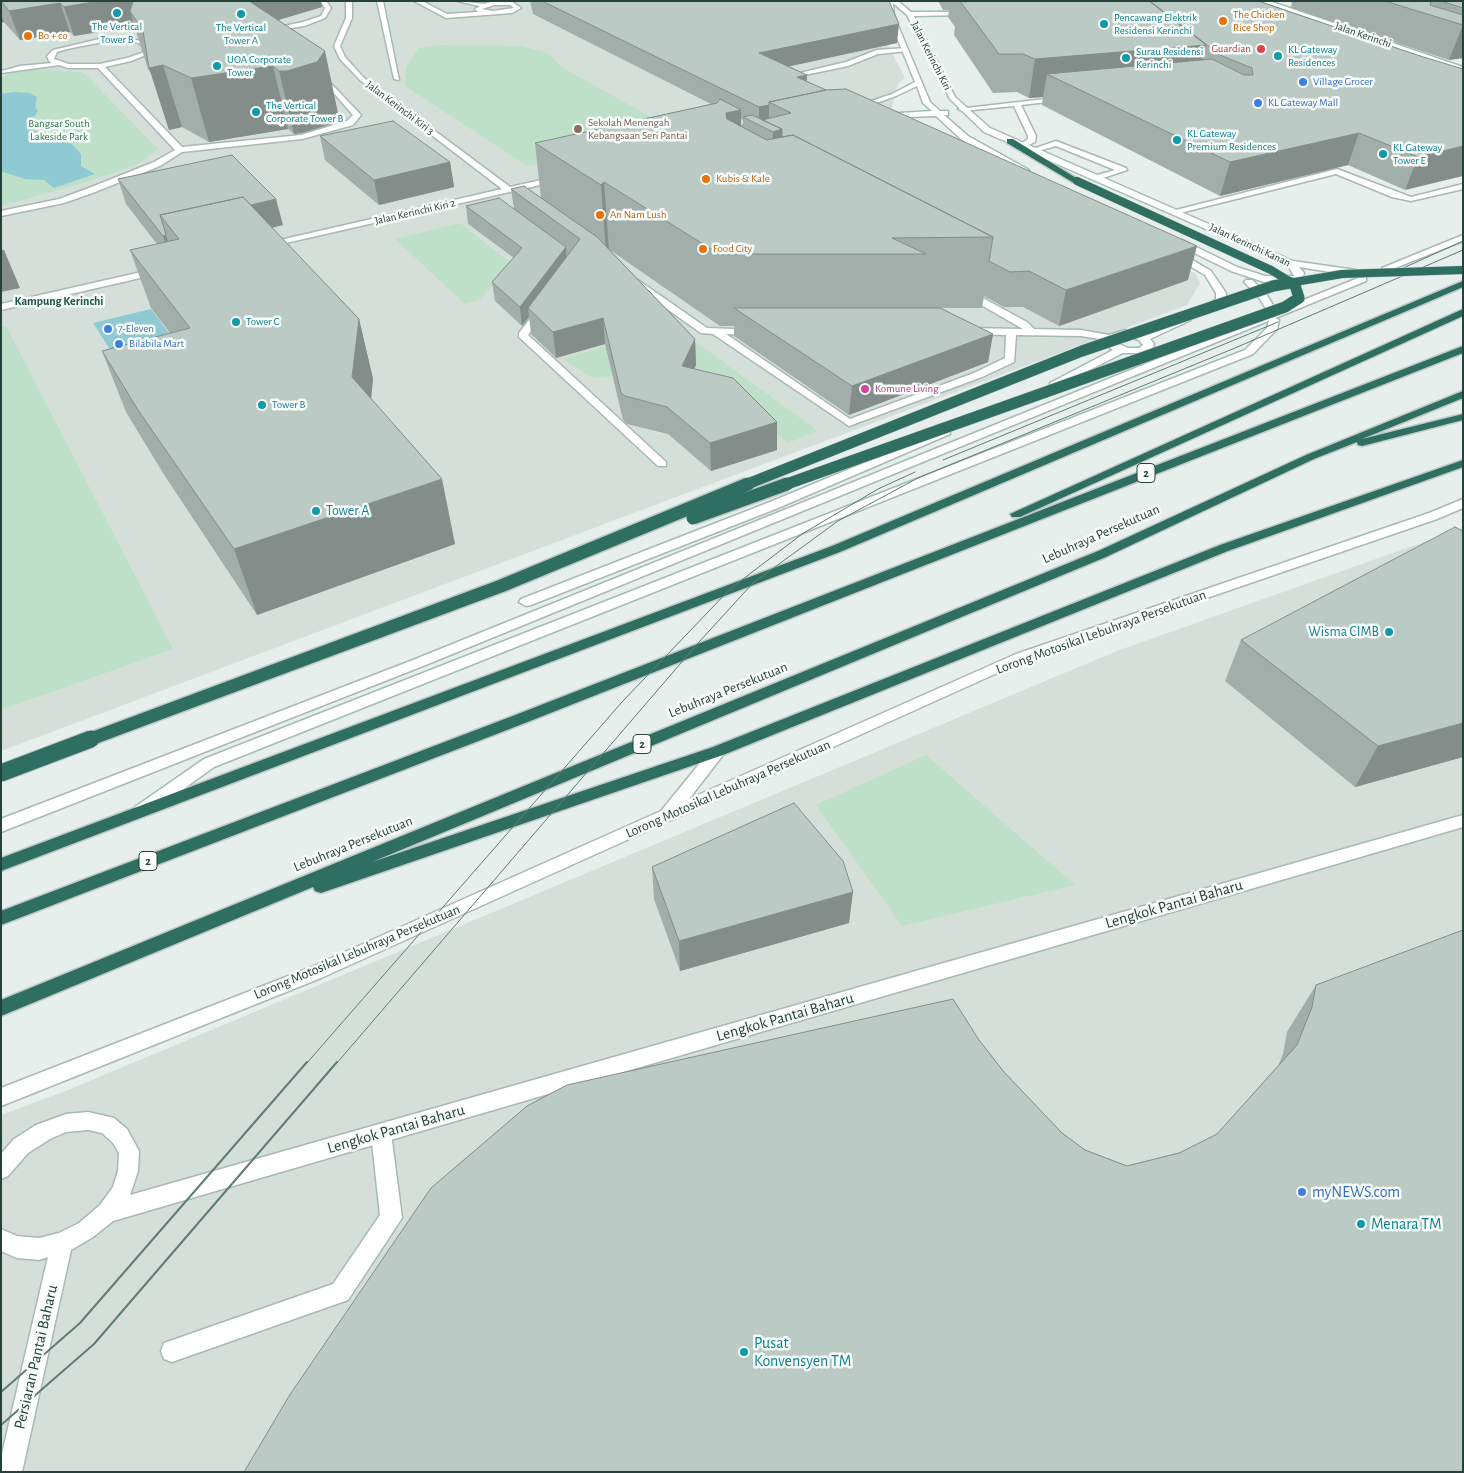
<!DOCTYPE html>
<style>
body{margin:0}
#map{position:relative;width:1464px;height:1473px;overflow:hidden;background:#e6efeb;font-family:"Alegreya Sans",sans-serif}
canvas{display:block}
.frame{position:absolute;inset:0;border:2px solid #24423a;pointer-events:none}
</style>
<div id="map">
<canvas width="1464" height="1473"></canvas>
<div class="frame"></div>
</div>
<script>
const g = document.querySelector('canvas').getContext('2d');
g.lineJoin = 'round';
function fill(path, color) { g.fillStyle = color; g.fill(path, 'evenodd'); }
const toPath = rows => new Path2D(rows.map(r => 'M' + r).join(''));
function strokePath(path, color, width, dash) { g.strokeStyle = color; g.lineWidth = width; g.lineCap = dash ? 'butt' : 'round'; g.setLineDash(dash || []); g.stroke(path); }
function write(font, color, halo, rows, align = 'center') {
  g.font = font + ' "Alegreya Sans",sans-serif'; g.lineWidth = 5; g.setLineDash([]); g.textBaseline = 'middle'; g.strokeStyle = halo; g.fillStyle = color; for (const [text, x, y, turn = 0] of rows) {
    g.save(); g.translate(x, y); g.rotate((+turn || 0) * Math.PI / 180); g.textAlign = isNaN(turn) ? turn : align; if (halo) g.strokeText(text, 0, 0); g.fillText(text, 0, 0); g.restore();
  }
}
fill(toPath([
 [1,1,877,1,889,47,905,78,898,84,887,126,1195,273,1200,283,1187,305,1,751],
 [1463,528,1463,1472,1,1472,1,1115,68,1090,1117,651]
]), '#d4dfda');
fill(toPath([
 [438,45,521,46,548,53,561,67,678,132,527,166,405,86,406,67,419,48],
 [27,68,80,72,86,75,157,148,155,152,137,164,87,182,1,206,1,78,18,69],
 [460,223,513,265,479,300,465,304,395,239],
 [6,326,173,649,1,710,1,327],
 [674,326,818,431,788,443,689,368,593,378,562,359],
 [926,755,1075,885,902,926,816,805]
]), '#bfe0c8');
fill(toPath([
 [14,92,29,93,37,97,35,107,38,111,30,122,29,128,49,138,72,144,81,154,81,166,95,174,54,188,44,180,25,179,3,172,1,170,1,94],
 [151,309,210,388,147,407,93,323]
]), '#8ec9d4');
const lane = toPath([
 [320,1,326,1,331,8,325,18,304,26,267,32,264,30,303,22,321,16,325,8,320,1],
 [377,1,383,1,399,80,394,79,377,1],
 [414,1,422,1,447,14,478,12,475,9,480,6,457,1,484,4,493,1,511,1,521,8,512,13,446,18,414,1],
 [494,5,510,5,514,8,493,11,482,9,494,5],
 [108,37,143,41,151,48,146,55,131,61,105,67,182,147,301,135,347,121,353,115,318,75,320,72,361,115,353,125,302,139,182,152,160,166,95,192,64,203,1,216,1,211,59,199,89,188,154,162,175,150,98,68,68,68,59,65,1,73,2,71,20,66,52,63,49,61,47,56,53,50,108,37],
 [108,41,132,42,139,43,145,48,142,53,127,58,100,64,69,64,54,59,57,52,67,49,108,41],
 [906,48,908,51,878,54,848,66,790,78,787,76,846,62,877,50,906,48],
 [1063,97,1065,100,1021,105,1036,136,1035,142,1022,148,1018,146,1028,139,1028,136,1014,106,962,111,958,109,1063,97],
 [1056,141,1126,168,1127,170,1097,180,1093,178,1094,176,1115,170,1056,146,1031,153,1027,151,1056,141],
 [1337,169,1411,197,1463,184,1463,189,1411,201,1392,197,1336,174,1176,214,1172,211,1337,169],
 [1463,235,1463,241,1390,270,1382,268,1463,235],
 [1173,252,1179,252,1211,271,1226,293,1226,300,1216,310,1204,313,1204,309,1216,299,1216,293,1205,275,1173,256,1173,252],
 [1363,276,1366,277,1366,281,423,666,1,832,1,819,413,660,1363,276],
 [632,280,638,280,707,328,758,330,759,332,754,335,726,334,850,419,974,373,1005,358,1006,335,967,334,962,331,967,328,1023,329,962,294,962,290,968,290,1027,322,1034,329,1081,330,1109,335,1125,330,1142,335,1183,318,1191,320,1150,339,1154,344,1153,347,1145,353,1123,353,1054,388,1050,387,1050,383,1113,350,1106,345,1106,340,1081,336,1016,335,1014,362,982,377,849,426,713,334,701,333,632,284,632,280],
 [1125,336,1139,340,1143,345,1139,348,1128,348,1115,342,1117,337,1125,336],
 [542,306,547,309,528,335,666,462,666,466,658,466,519,337,519,333,539,307,542,306],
 [946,429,950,430,950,434,778,508,531,605,526,606,519,602,521,599,770,502,946,429],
 [1463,499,1463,508,1437,519,1026,660,321,978,1,1106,1,1088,309,968,661,811,713,747,723,747,726,751,689,799,1016,654,1429,513,1463,499],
 [381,1124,388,1126,391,1133,402,1218,348,1300,172,1362,164,1359,161,1351,164,1343,333,1284,380,1215,371,1133,374,1126,381,1124]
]);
const street = toPath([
 [346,1,352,1,352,18,340,46,345,57,364,78,510,187,559,176,562,176,562,180,264,248,264,244,267,243,502,189,360,80,340,59,334,46,346,18,346,1],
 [159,268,164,271,162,273,1,310,1,304,159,268],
 [1463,815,1463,827,113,1221,93,1237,71,1250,22,1472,1,1472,1,1458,48,1257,39,1260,17,1258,1,1251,1,1229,17,1236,39,1238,59,1233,79,1223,100,1205,113,1187,118,1171,119,1153,113,1143,102,1133,88,1130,66,1132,50,1139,28,1153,8,1176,1,1179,1,1154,14,1139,36,1125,66,1114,88,1112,114,1118,127,1129,139,1151,138,1171,130,1195,1463,815]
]);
const secondary = toPath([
 [887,1,898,1,911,12,970,12,968,15,914,16,955,97,990,128,1293,261,1356,270,1361,273,1356,276,1299,267,1304,273,1303,277,1295,282,1264,282,1231,271,1176,244,1176,240,1182,240,1237,267,1265,276,1294,276,1288,265,984,132,950,99,907,15,893,3,894,16,930,102,940,111,948,111,948,115,944,115,968,136,1029,170,1022,172,962,140,936,116,880,118,879,116,883,114,932,111,923,103,917,86,896,96,854,111,854,107,892,94,915,82,888,16,887,1],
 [1260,1,1269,1,1463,67,1463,71,1260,1],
 [1246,280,1252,280,1265,292,1278,313,1276,315,1270,315,1258,296,1244,282,1246,280],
 [1274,317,1279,320,1277,329,1253,354,214,767,147,815,141,817,135,815,133,811,135,807,204,759,1245,350,1267,328,1269,320,1274,317]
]);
const highway = toPath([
 [1007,139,1013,139,1081,181,1074,183,1007,143,1007,139],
 [1463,281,1463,287,840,552,1,871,1,858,832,546,1463,281],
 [1463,309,1463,316,1020,517,1012,517,1010,514,1463,309],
 [1463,346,1463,353,520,725,1,925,1,911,510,717,1463,346],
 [1463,391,1463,398,1362,439,1463,414,1463,420,1362,446,1358,445,1357,442,1314,459,1106,557,372,862,713,747,1220,545,1463,460,1463,467,1228,551,723,755,321,893,315,891,313,887,1,1016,1,1000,1098,551,1306,455,1463,391]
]);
strokePath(lane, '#a8b8b2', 3);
strokePath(street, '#a8b8b2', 3);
strokePath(secondary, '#a4bbb3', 3);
strokePath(highway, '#c2cac8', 3);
fill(lane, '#fff');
fill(street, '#fff');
fill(secondary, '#fff');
fill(highway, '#2f6f62');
strokePath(toPath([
 [1390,274,1463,241],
 [943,460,1278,322],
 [306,1064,622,702,730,589,802,534,878,489,915,472],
 [336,1064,699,642,753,583,838,521,918,478,1235,348,1463,250]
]), '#5f7d75', 1);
strokePath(toPath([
 [1,1392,80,1323,307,1062],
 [1,1425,94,1344,337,1062]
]), '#5f7d75', 2);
const highwayBridgeFar3 = toPath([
 [1077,181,1271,270,1294,284],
 [1283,284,1342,274,1463,270]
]);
const highwayBridgeFar2 = toPath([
 [745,485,1082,351,1273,286,1290,283],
 [784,485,1285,307,1299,298,1295,285,1292,283]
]);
const highwayBridgeFar1 = toPath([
 [693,518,787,484],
 [88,740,501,586,748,484]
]);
const highwayBridge = toPath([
 [1,773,91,739]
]);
strokePath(highwayBridgeFar3, '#c2cac8', 9, []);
strokePath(highwayBridgeFar2, '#c2cac8', 12, []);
strokePath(highwayBridgeFar1, '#c2cac8', 16, []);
strokePath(highwayBridge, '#c2cac8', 19, []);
strokePath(highwayBridgeFar3, '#2f6f62', 8);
strokePath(highwayBridgeFar2, '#2f6f62', 11);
strokePath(highwayBridgeFar1, '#2f6f62', 13);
strokePath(highwayBridge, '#2f6f62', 17);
fill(toPath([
 [1,1,322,7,278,20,338,113,331,124,302,133,294,134,288,129,209,142,182,127,169,130,152,75,148,69,135,28,116,29,74,36,70,32,20,40,4,22,1,23],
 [530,1,889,1,897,43,789,66,807,75,807,81,1188,280,1059,326,1023,307,1004,307,984,296,982,308,941,308,993,334,988,362,849,415,734,336,734,326,720,326,610,250,695,339,696,365,694,368,777,450,711,471,668,434,627,424,623,420,605,344,556,358,531,334,529,317,522,326,495,301,492,282,514,258,468,224,466,206,514,209,511,189,541,198,535,143,711,104,533,14],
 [741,119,743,120,743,124,741,125],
 [938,1,1258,1,1417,55,1463,69,1405,190,1348,165,1220,196,1042,105,1043,97,1029,98,1017,92,993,93,954,35,955,27,948,17,949,10,943,10],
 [1292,1,1463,1,1463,58,1449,60,1291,8],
 [320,136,450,162,454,187,379,205,325,160],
 [118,179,283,225,272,228,359,319,373,379,371,399,455,544,257,615,163,473,126,412,102,351,170,333,151,308,130,250,157,244,126,204],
 [1463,531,1463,757,1355,787,1225,681,1241,640],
 [652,867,849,923,680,971,654,899],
 [1316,985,1463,1472,244,1472,979,1040,1004,1072,1062,1133,1085,1150,1127,1166,1179,1153,1217,1134,1278,1066,1283,1054,1287,1032]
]), '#a1aea9');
fill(toPath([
 [99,1,321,1,322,7,275,21,130,11,135,28,116,29,74,36,64,7],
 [60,3,70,32,20,40,9,11],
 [1,14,4,22,1,23],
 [899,24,897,43,759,73,759,53],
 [1463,25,1463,58,1449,60],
 [1206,45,1196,83,1047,74,1043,97,1029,98,1035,59],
 [325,51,338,113,331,124,302,133,294,134,279,71],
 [163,65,182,127,169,130,149,68],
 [273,66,288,129,209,142,191,78],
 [807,75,806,95,797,77],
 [769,105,769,126,759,125,759,107],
 [741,110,741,172,727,176,726,113],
 [782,129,780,193,771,196,773,132],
 [1359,133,1348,165,1220,196,1230,162],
 [1463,146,1463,176,1405,190,1418,157],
 [450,162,454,187,379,205,374,180],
 [604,182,609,250,606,253,601,185],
 [276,199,283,225,248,233,235,208],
 [166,235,175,262,172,263,163,236],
 [1197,246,1188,280,1059,326,1066,290],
 [566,247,567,265,528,308,529,317,522,326,520,307],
 [1,250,4,250,20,288,1,292],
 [603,318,605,344,556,358,553,332],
 [359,319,373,379,367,439,352,377],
 [993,334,988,362,849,415,852,386],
 [695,339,696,365,683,392,682,366],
 [777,422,777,450,711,471,710,443],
 [442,479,455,544,257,615,234,549],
 [1463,723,1463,757,1355,787,1378,746],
 [853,892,849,923,680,971,679,941]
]), '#838d89');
const building = toPath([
 [1,1,99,1,64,7,60,3,9,11,1,1],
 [133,1,249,1,325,51,317,62,287,71,279,71,273,66,191,78,163,65,149,68,143,31,130,11,133,1],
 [542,1,889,1,899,24,759,53,807,75,797,77,826,90,769,102,769,105,759,107,542,1],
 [960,1,966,2,966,1,1149,1,1206,45,1035,59,1023,54,999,54,960,1],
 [1150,1,1258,1,1417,55,1463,69,1463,146,1418,157,1359,133,1230,162,1047,74,1212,59,1244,75,1253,75,1252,68,1220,55,1150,1],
 [1385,1,1431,1,1430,5,1463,15,1463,25,1385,1],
 [1441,1,1463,1,1463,8,1441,1],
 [846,89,1197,246,1066,290,1029,271,1010,272,989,261,993,237,793,135,782,137,782,129,762,120,791,113,769,102,826,90,846,89],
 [720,99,741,110,726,113,727,119,767,140,793,135,993,237,892,238,926,254,719,254,604,182,601,185,535,143,717,103,720,99],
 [752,115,782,129,773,132,743,117,752,115],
 [393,121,450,162,374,180,320,136,393,121],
 [232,155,276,199,251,205,243,197,160,215,166,235,163,236,118,179,232,155],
 [524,186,597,237,695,339,682,366,733,378,777,422,710,443,667,407,625,396,621,393,603,318,553,332,528,308,580,239,511,189,524,186],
 [243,197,359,319,352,377,442,479,234,549,138,410,102,351,190,328,130,250,179,239,160,215,243,197],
 [499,198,566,247,520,307,492,282,522,248,466,206,499,198],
 [734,308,940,308,993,334,852,386,734,308],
 [1455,527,1463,531,1463,723,1378,746,1241,640,1455,527],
 [794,803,843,861,853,892,679,941,652,867,794,803],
 [1463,930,1463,1472,244,1472,289,1396,431,1188,527,1106,567,1085,953,999,979,1040,1004,1072,1062,1133,1085,1150,1127,1166,1179,1153,1217,1134,1297,1045,1312,1007,1316,985,1463,930]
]);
fill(building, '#bbcac4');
strokePath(building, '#838d89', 1);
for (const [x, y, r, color] of [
 [117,13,5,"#0f9aa8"],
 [241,14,5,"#0f9aa8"],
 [1223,21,5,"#e8710a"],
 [1104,24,5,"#0f9aa8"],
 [28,36,5,"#e8710a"],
 [1261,49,5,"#e0444e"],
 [1278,56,5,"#0f9aa8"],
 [1126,58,5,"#0f9aa8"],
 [217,66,5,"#0f9aa8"],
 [1303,82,5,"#3f7fe0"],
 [1258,103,5,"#3f7fe0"],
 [256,112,5,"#0f9aa8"],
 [578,129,5,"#8d6e63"],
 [1177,140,5,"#0f9aa8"],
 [1383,154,5,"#0f9aa8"],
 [706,179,5,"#e8710a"],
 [600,215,5,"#e8710a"],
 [703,249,5,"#e8710a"],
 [236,322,5,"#0f9aa8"],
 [108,329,5,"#3f7fe0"],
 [119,344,5,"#3f7fe0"],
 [865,389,5,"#d1479c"],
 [262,405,5,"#0f9aa8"],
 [316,511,5,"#0f9aa8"],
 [1389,632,5,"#0f9aa8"],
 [1302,1192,5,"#3f7fe0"],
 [1361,1224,5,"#0f9aa8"],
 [744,1352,5,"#0f9aa8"]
]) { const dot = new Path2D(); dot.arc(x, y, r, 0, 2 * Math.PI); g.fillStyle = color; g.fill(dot); strokePath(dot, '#f7fbf9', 2); }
write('11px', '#c56008', '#f7fbf9', [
 ["The Chicken",1233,15],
 ["Rice Shop",1233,28],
 ["Bo + co",38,36],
 ["Kubis & Kale",716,179],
 ["An Nam Lush",610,215],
 ["Food City",713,249]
], 'left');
write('11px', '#0d838f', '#f7fbf9', [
 ["Pencawang Elektrik",1114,18],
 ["Residensi Kerinchi",1114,31],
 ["The Vertical",117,27,"center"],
 ["Tower B",117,40,"center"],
 ["The Vertical",241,28,"center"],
 ["Tower A",241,41,"center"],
 ["KL Gateway",1288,50],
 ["Residences",1288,63],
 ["Surau Residensi",1136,52],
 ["Kerinchi",1136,65],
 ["UOA Corporate",227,60],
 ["Tower",227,73],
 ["The Vertical",266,106],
 ["Corporate Tower B",266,119],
 ["KL Gateway",1187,134],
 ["Premium Residences",1187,147],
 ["KL Gateway",1393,148],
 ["Tower E",1393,161],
 ["Tower C",246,322],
 ["Tower B",272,405]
], 'left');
write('11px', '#24423a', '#f7fbf9', [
 ["Jalan Kerinchi",1363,35,19],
 ["Jalan Kerinchi Kiri",931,56,63],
 ["Jalan Kerinchi Kiri 3",400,108,37],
 ["Jalan Kerinchi Kiri 2",415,212,-13],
 ["Jalan Kerinchi Kanan",1250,245,25]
]);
write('11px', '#be3a42', '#f7fbf9', [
 ["Guardian",1251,49]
], 'right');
write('11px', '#366cbe', '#f7fbf9', [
 ["Village Grocer",1313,82],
 ["KL Gateway Mall",1268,103],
 ["7-Eleven",118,329],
 ["Bilabila Mart",129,344]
], 'left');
write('11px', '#785e54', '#f7fbf9', [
 ["Sekolah Menengah",588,123],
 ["Kebangsaan Seri Pantai",588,136]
], 'left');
write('11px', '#2d7a4b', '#f7fbf9', [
 ["Bangsar South",59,124],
 ["Lakeside Park",59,137]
]);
write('11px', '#b23c85', '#f7fbf9', [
 ["Komune Living",875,389]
], 'left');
write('bold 12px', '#1f5548', '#f7fbf9', [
 ["Kampung Kerinchi",59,301]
]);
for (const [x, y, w] of [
 [1146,473,18],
 [642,744,18],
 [148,861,18]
]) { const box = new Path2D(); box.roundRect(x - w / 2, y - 9.5, w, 19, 4); g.fillStyle = '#f7fbf9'; g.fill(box); strokePath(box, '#24423a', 1); }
write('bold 12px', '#24423a', null, [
 ["2",1146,473],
 ["2",642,744],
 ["2",148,861]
]);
write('14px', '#0d838f', '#f7fbf9', [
 ["Tower A",326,511],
 ["Wisma CIMB",1379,632,"right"]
], 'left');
write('14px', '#24423a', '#f7fbf9', [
 ["Lebuhraya Persekutuan",1101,534,-24],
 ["Lorong Motosikal Lebuhraya Persekutuan",1101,632,-20],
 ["Lebuhraya Persekutuan",728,690,-22],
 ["Lorong Motosikal Lebuhraya Persekutuan",728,789,-24],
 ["Lebuhraya Persekutuan",353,844,-22],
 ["Lorong Motosikal Lebuhraya Persekutuan",357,952,-23]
]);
write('16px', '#24423a', '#f7fbf9', [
 ["Lengkok Pantai Baharu",1174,904,-16],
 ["Lengkok Pantai Baharu",785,1017,-16],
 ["Lengkok Pantai Baharu",396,1129,-16],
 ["Persiaran Pantai Baharu",36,1357,-77]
]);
write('16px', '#366cbe', '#f7fbf9', [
 ["myNEWS.com",1312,1192]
], 'left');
write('16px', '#0d838f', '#f7fbf9', [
 ["Menara TM",1371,1224],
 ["Pusat",754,1343],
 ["Konvensyen TM",754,1361]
], 'left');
</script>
